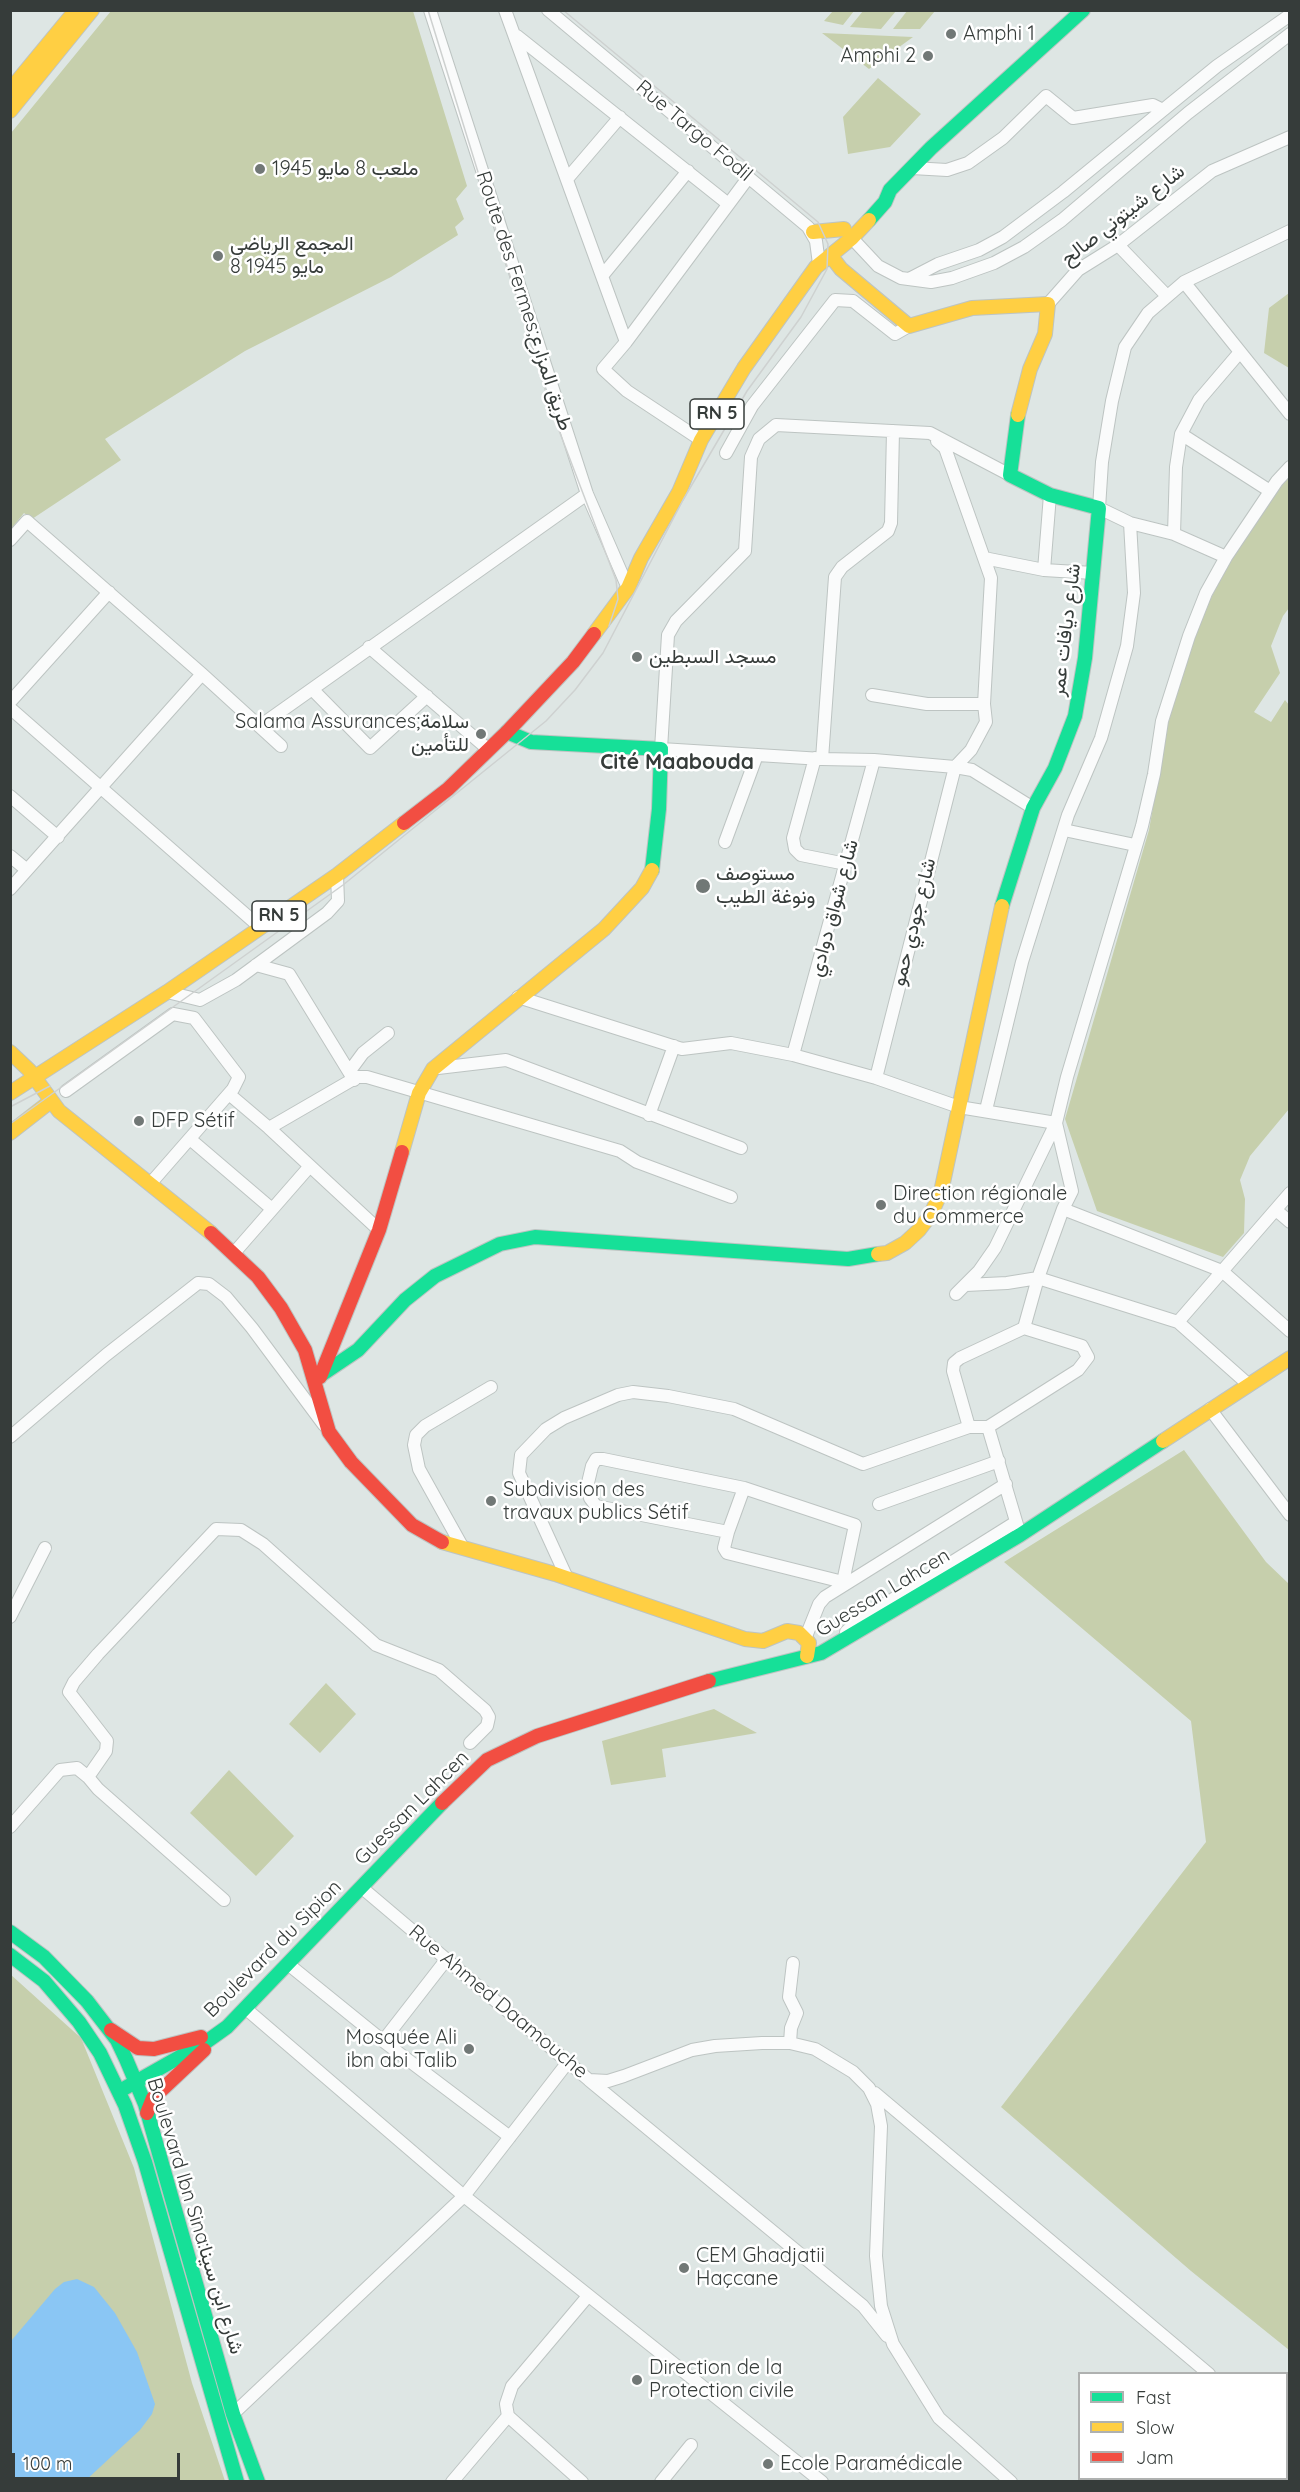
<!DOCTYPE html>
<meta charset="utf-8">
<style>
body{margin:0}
#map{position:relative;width:1300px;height:2492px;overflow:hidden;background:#dee6e4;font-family:Quicksand,sans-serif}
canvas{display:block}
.frame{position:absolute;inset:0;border:12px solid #363c3a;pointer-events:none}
.legend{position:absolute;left:1078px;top:2372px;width:210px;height:108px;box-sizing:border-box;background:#fff;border:2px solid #afb1b0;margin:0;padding:8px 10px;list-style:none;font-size:18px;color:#363c3a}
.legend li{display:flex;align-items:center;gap:12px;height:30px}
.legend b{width:30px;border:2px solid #afb1b0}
.scale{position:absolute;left:12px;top:2453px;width:168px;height:27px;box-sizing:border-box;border:3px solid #363c3a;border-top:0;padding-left:8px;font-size:18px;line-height:21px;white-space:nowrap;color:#363c3a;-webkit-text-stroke:4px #fff;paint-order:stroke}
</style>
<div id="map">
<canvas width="1300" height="2492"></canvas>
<div class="frame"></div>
<ul class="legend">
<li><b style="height:8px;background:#16e098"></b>Fast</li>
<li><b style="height:8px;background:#ffcf43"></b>Slow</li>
<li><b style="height:8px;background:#f24e42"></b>Jam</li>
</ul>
<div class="scale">100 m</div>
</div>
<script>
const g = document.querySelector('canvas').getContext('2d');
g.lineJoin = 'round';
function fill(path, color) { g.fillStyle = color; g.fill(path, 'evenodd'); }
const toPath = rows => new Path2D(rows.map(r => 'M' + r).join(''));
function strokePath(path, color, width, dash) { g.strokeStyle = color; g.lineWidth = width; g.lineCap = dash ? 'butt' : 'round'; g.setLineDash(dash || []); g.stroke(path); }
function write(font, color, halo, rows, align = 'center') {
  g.font = font + ' Quicksand,Vazirmatn,sans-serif'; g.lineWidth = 5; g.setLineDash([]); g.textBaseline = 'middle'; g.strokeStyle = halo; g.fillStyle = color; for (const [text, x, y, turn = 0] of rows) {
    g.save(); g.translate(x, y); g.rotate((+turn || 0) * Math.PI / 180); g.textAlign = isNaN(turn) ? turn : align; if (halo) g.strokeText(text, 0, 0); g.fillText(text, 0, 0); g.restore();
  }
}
fill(toPath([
 [111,11,413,11,467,186,456,199,464,219,455,227,458,235,391,277,245,351,105,439,121,460,32,519,24,513,11,529,11,133],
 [833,11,833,10,854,11,843,25,824,21],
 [863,11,863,10,896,11,881,29,850,27],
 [907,11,907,10,935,11,920,29,893,29],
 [822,33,913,37,869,69],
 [878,78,921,114,890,147,848,154,843,117],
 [1289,293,1289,368,1264,353,1269,308],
 [1289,477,1289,608,1283,616,1271,646,1280,673,1254,712,1271,722,1285,700,1289,705,1289,1109,1250,1156,1240,1180,1245,1199,1244,1233,1223,1257,1097,1211,1065,1119,1149,830,1167,727,1197,626,1228,564,1271,498],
 [1184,1450,1266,1562,1289,1584,1289,2350,1191,2271,1001,2107,1206,1842,1191,1721,1004,1562],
 [326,1683,356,1714,320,1753,289,1724],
 [714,1709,757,1733,662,1749,666,1777,611,1785,602,1741],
 [229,1770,294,1836,256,1876,190,1813],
 [10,1974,81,2038,134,2168,192,2383,225,2481,11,2481]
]), '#c6cfac');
fill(toPath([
 [77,2279,94,2287,115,2313,137,2352,155,2404,152,2414,140,2430,85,2481,11,2481,11,2341,55,2289,64,2282]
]), '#8ac6f4');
const street = toPath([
 [430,10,587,494,628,588],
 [505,10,626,342],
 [548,10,808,227,816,241,819,264],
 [517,36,727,203],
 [912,168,947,170,968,163,1003,138,1046,96,1073,118,1153,105,1163,110,1217,66,1290,15],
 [567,179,620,117],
 [849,235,878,266,901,278,931,282,952,278,994,263,1024,247,1062,220,1188,113,1290,34],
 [1118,245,1167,296],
 [602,276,688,171],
 [909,279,938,264,979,250,1003,237,1063,192,1163,110],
 [1184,282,1290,414],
 [1048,304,1078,270,1118,245,1212,171,1290,137],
 [1181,434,1270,491],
 [701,440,627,391,603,369,626,342,748,178],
 [726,453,752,406,835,300,853,301,895,334,909,326],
 [1290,467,1277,481,1226,557,1206,593,1189,636,1162,721,1154,774,1142,826,1067,1077,1056,1123,1072,1191,1063,1209,1222,1271,1290,1331],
 [1010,475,930,433,776,425,759,439,751,457,745,551,676,621,668,635,661,749,822,759,874,760,955,767,972,770,1033,808],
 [1174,534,1176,467,1181,434,1199,400,1240,352],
 [10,540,27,521,202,674,281,746],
 [1226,557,1174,534,1130,523,1099,508,1102,462,1112,401,1125,347,1148,313,1184,282,1290,231],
 [984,558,1044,570,1093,573],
 [1044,570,1050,495],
 [369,647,489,750],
 [312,689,370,748,427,696],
 [872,695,927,704,984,704],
 [10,702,109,592],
 [10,708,261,928],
 [260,726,587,494],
 [815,758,793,838,795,849,801,855,846,864],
 [822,759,835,577,842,567,888,531,891,523,893,431],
 [10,796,58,837],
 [1064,830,1135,845],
 [725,842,757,755],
 [10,856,27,870],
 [10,889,202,674],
 [256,965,289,974,354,1080],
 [167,992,200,1000,236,980,327,913,338,901,337,875],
 [518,997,682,1049,731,1043,793,1055,876,1078,959,1107,1056,1123,995,1248,979,1271,956,1294],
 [793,1055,874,760],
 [438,1068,506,1060,741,1148],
 [349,1072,363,1053,388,1033],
 [876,1078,955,767,971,750,986,722,984,704,991,578,945,448,937,441],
 [66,1091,173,1014,194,1018,239,1077,233,1089,150,1184],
 [229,1094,269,1128],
 [986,1110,1022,962,1068,815,1101,738,1127,646,1134,593,1130,523],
 [649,1115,674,1046],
 [190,1139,272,1209],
 [1063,1209,1038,1278,1178,1322,1249,1385],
 [1276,1210,1290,1222],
 [379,1230,269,1128,357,1077,367,1077,620,1151,637,1162,731,1197],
 [234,1253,310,1166],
 [966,1285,1007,1283,1038,1278,1024,1328],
 [1178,1322,1290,1193],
 [1210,1409,1290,1515],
 [988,1427,1018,1528],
 [10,1437,106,1355,198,1283,209,1284,226,1297,252,1328,324,1425],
 [879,1504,999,1461],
 [728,1532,596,1506,590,1498,587,1487,592,1466,596,1459,603,1459,744,1488,855,1525,843,1582,727,1553,724,1548,728,1532,744,1488],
 [463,1548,419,1469,414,1445,416,1435,425,1426,491,1387],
 [567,1578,519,1473,521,1455,546,1429,564,1418,618,1395,633,1392,668,1396,734,1409,863,1464,969,1427,988,1427,1078,1370,1088,1357,1082,1346,1024,1328,960,1358,954,1363,953,1371,969,1427],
 [10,1617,45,1548],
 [846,1632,858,1621,1016,1522],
 [805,1639,819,1604,825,1597,1006,1484],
 [88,1777,98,1789,224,1900],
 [10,1827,60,1770,77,1768,88,1777,106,1751,107,1741,69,1692,74,1682,98,1654,216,1529,241,1530,263,1544,376,1645,439,1670,485,1710,489,1717,487,1726,470,1743],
 [361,1887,589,2080,608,2081,624,2076,692,2050,715,2046,762,2043,790,2043,815,2049,853,2072,869,2088,877,2104,881,2126,876,2256,881,2306,893,2344,939,2418,1011,2482],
 [288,1964,383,2041,510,2137],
 [245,2008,464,2196,822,2482],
 [383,2041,446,1960],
 [790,2043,791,2028,797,2013,789,1997,793,1963],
 [589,2080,863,2306,887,2336],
 [875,2093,1209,2374],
 [233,2414,464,2196,568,2062],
 [452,2482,508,2416],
 [582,2482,508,2416,506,2404,512,2386,588,2296],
 [661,2482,691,2445]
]);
const fast = toPath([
 [869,220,885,202,890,190,931,148,1083,10],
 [507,732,531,742,661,749,659,809,652,870],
 [1002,906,1033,808,1055,768,1075,716,1085,658,1099,508,1050,495,1010,475,1018,415],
 [321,1375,358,1350,405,1300,435,1276,500,1244,535,1237,848,1259,878,1254],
 [709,1681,821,1653,1020,1535,1163,1441],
 [10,1932,44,1957,87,2001,117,2040,126,2059,145,2104,233,2414,258,2482],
 [10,1955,44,1981,79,2022,100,2053,125,2105,145,2162,237,2482],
 [125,2088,206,2042,227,2027,442,1803],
 [1286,2429,1290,2421],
 [1251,2482,1253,2478]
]);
const slow = toPath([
 [10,90,76,10],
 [10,111,92,10],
 [813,232,844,229],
 [831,256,841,269,909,326,972,308,1048,304,1045,334,1030,369,1018,415],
 [594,634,628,588,641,558,679,492,701,440,744,368,816,267,852,238,869,220],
 [10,1052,29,1070,59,1111,211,1233],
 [10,1093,167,992,337,875,404,823],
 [10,1133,51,1101],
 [402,1152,419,1093,433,1069,604,929,642,888,652,870],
 [878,1254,887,1253,905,1243,919,1230,931,1214,941,1192,1002,906],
 [1163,1441,1290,1358],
 [442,1542,555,1574,745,1639,763,1641,787,1631,799,1633,809,1643,807,1656]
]);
const jam = toPath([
 [404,823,448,789,507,732,573,662,594,634],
 [211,1233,258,1277,281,1308,305,1350,329,1432,351,1462,412,1525,442,1542],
 [320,1377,379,1230,402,1152],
 [442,1803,487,1760,537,1736,709,1681],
 [111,2030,138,2048,154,2049,201,2037],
 [147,2113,153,2098,204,2050]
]);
strokePath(street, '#bdc4c2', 14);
strokePath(fast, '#bdc4c2', 16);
strokePath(slow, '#bdc4c2', 16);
strokePath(jam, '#bdc4c2', 16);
strokePath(street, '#fafbfb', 12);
strokePath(fast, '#16e098', 14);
strokePath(slow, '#ffcf43', 14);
strokePath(jam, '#f24e42', 14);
strokePath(toPath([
 [428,10,552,412,616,580,618,599,609,626],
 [10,1107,50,1086],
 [10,1124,343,885,546,721,575,690,603,653,683,500,747,391,801,317,827,269,828,244,818,222,563,10]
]), '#ced1d0', 1.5);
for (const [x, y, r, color] of [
 [951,34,6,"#717876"],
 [928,56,6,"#717876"],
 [260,169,6,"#717876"],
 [218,256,6,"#717876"],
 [637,657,6,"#717876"],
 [481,734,6,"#717876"],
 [703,886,8,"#717876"],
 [139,1121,6,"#717876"],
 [881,1205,6,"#717876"],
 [491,1501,6,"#717876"],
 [469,2049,6,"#717876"],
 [684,2268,6,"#717876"],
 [637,2380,6,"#717876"],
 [768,2464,6,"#717876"]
]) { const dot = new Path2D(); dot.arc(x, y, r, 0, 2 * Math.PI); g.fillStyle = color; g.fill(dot); strokePath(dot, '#fff', 2); }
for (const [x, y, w] of [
 [717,414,54],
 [279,916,54]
]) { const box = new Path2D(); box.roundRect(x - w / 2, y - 15, w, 30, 4.5); g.fillStyle = '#fff'; g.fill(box); strokePath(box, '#363c3a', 1.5); }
write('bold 18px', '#363c3a', null, [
 ["RN 5",717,414],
 ["RN 5",279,916]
]);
write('20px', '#363c3a', '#fff', [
 ["Amphi 1",963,34],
 ["Amphi 2",916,56,"right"],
 ["ملعب 8 مايو 1945",272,169],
 ["المجمع الرياضي",230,244],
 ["8 مايو 1945",230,267],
 ["مسجد السبطين",649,657],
 ["Salama Assurances;سلامة",469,722,"right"],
 ["للتأمين",469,745,"right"],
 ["مستوصف",716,874],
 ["ونوغة الطيب",716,897],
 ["DFP Sétif",151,1121],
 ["Direction régionale",893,1194],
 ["du Commerce",893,1217],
 ["Subdivision des",503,1490],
 ["travaux publics Sétif",503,1513],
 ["Mosquée Ali",457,2038,"right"],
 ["ibn abi Talib",457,2061,"right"],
 ["CEM Ghadjatii",696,2256],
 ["Haçcane",696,2279],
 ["Direction de la",649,2368],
 ["Protection civile",649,2391],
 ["Ecole Paramédicale",780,2464]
], 'left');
write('20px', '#363c3a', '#fff', [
 ["Rue Targo Fodil",694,131,40],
 ["شارع شيتوني صالح",1123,215,-38],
 ["Route des Fermes;طريق المزارع",524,301,72],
 ["شارع ديافات عمر",1066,630,-83],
 ["شارع شواق دوادي",834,908,-75],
 ["شارع جودي حمو",914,922,-76],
 ["Guessan Lahcen",883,1593,-31],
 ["Guessan Lahcen",412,1808,-45],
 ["Boulevard du Sipion",273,1949,-45],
 ["Rue Ahmed Daamouche",498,2002,40],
 ["Boulevard Ibn Sina:شارع ابن سينا",195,2216,73]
]);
write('bold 21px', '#363c3a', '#fff', [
 ["Cité Maabouda",677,763]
]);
</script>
